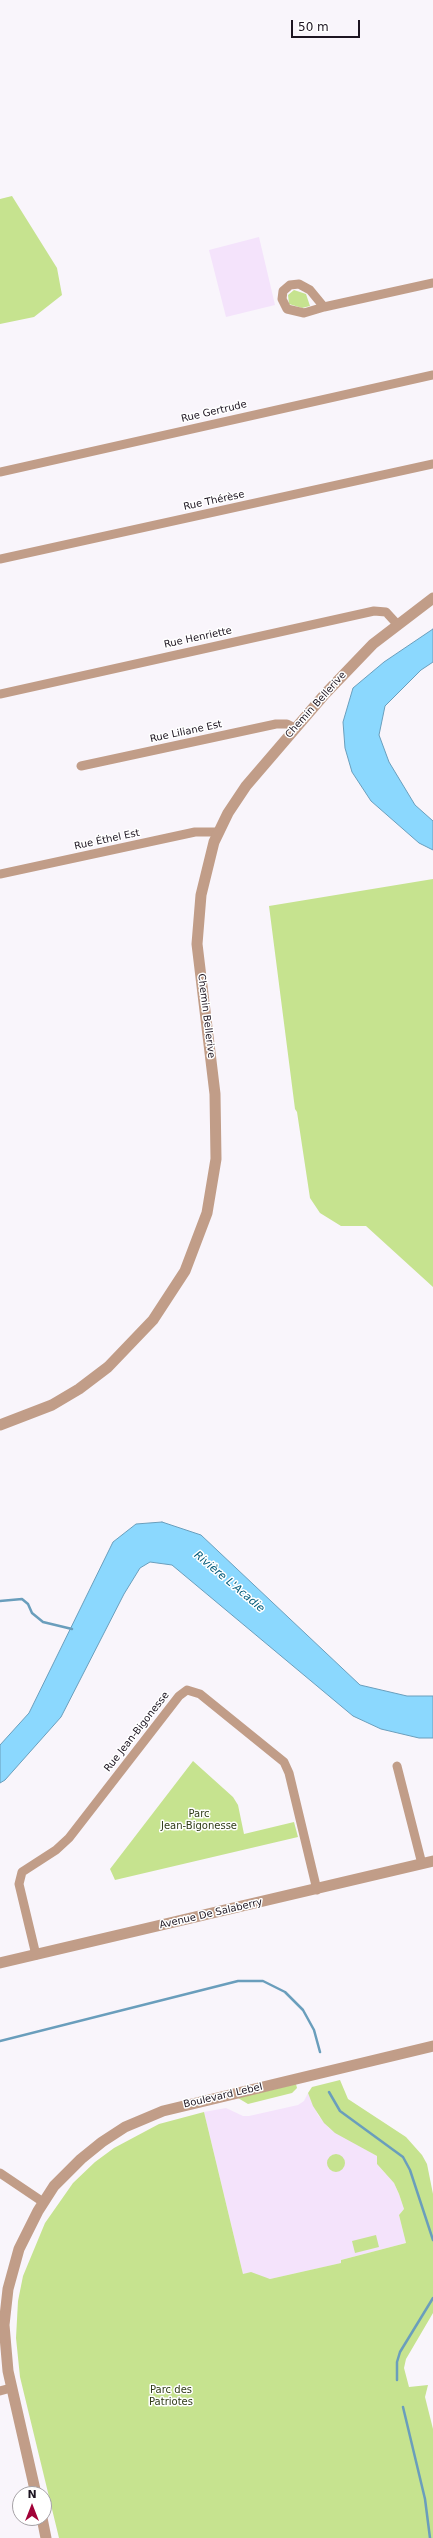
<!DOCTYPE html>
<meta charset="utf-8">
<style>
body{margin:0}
#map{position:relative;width:433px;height:2538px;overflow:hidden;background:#f9f5fb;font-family:"DejaVu Sans",sans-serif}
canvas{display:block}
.north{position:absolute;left:12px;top:2486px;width:40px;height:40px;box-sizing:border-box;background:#fff;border:1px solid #a5a1a6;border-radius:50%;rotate:0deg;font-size:11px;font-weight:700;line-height:16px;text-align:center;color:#1d1521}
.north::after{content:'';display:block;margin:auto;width:14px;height:18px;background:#a10238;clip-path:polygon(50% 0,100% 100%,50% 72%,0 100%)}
.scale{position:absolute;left:291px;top:20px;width:69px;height:18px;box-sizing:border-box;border:2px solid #1d1521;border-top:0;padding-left:5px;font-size:12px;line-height:14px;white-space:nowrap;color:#1d1521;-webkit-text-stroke:3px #fff;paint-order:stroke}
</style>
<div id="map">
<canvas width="433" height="2538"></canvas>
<div class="north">N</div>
<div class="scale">50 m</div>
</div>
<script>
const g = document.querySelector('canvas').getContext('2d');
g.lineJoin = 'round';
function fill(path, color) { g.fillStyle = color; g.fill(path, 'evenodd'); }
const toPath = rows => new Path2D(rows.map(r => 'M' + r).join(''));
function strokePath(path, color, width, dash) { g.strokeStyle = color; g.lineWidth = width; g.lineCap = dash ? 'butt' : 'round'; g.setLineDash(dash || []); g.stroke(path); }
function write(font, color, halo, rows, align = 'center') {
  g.font = font + ' "DejaVu Sans",sans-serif'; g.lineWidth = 3; g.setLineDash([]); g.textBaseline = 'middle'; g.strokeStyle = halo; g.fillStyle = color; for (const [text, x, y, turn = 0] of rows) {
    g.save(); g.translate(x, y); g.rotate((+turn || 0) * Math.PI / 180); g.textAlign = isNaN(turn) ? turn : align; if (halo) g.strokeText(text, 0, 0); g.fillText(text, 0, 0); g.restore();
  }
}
fill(toPath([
 [259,237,275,305,226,317,209,250],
 [308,2093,318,2115,329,2128,377,2156,377,2164,394,2183,399,2194,404,2209,399,2215,406,2243,341,2260,342,2263,270,2279,252,2274,243,2274,204,2112,226,2108,243,2116,249,2116,298,2105,304,2101]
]), '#f4e3fb');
fill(toPath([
 [12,196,57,268,62,295,34,317,0,324,0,199],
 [294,290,306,294,310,306,302,308,289,304,288,295],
 [433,879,433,1287,366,1226,341,1226,320,1213,310,1198,297,1112,295,1109,269,906],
 [193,1761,233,1797,238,1805,244,1834,294,1822,298,1837,115,1880,110,1869],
 [340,2080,348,2099,406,2137,422,2155,427,2164,433,2194,433,2313,406,2359,404,2368,409,2387,428,2385,425,2397,433,2429,433,2538,59,2538,20,2377,16,2338,18,2301,23,2276,45,2223,73,2183,95,2162,114,2148,159,2124,204,2112,243,2274,251,2272,270,2279,341,2263,341,2260,406,2243,399,2215,404,2209,399,2194,394,2183,377,2164,377,2156,335,2133,324,2123,313,2106,308,2093,312,2087],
 [296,2084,297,2088,292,2093,248,2104,238,2098],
 '327 2163a9 9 0 1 1 18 0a9 9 0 1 1-18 0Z',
 [376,2235,379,2247,355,2253,352,2241]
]), '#c6e38f');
const water = toPath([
 [433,629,433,662,421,670,385,706,379,735,389,762,415,805,433,821,433,850,419,843,371,801,352,772,345,748,343,722,353,688,384,662,433,629],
 [162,1522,201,1535,360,1685,407,1696,433,1696,433,1738,419,1738,381,1729,353,1716,172,1565,150,1562,140,1568,124,1594,61,1717,5,1780,0,1783,0,1745,29,1713,113,1542,136,1524,162,1522]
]);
fill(water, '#8bd8fe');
strokePath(water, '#6a9ebc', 1);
strokePath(toPath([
 [0,1601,22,1599,28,1604,32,1613,43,1622,72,1629],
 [0,2041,238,1981,263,1981,285,1992,303,2010,314,2030,320,2052],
 [329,2092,340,2111,403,2157,410,2170,433,2240],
 [397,2380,397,2362,400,2352,433,2298],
 [403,2407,425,2499,430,2538]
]), '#6a9ebc', 2.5);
strokePath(toPath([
 [299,284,310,290,324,307,304,313,287,309,282,299,283,291,290,285,299,284],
 [324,307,433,283],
 [0,472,433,375],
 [0,559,433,464],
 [0,694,374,611,386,612,397,624],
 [81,766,276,724,287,724,295,728],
 [0,874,195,832,219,832],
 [397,1766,422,1864],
 [36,1955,19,1884,22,1872,56,1850,69,1838,179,1696,187,1690,200,1694,284,1762,289,1773,317,1890],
 [0,2173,43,2202],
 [0,2391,11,2388]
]), '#c19d88', 9);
strokePath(toPath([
 [0,1425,52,1405,79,1389,108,1367,153,1320,185,1271,207,1213,216,1159,215,1094,197,944,201,895,214,842,228,813,246,786,325,694,373,644,433,598],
 [0,1963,433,1861],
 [36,2494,8,2371,4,2325,8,2289,19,2249,38,2211,54,2186,81,2159,102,2142,125,2127,163,2111,433,2046],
 [42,2518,46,2538]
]), '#c19d88', 11);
write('10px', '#1d1521', '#fff', [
 ["Rue Gertrude",214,412,-13],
 ["Rue Thérèse",214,501,-12],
 ["Rue Henriette",198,638,-12],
 ["Chemin Bellerive",316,705,-48],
 ["Rue Liliane Est",186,732,-12],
 ["Rue Éthel Est",107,840,-12],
 ["Chemin Bellerive",206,1016,83],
 ["Rue Jean-Bigonesse",137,1732,-52],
 ["Avenue De Salaberry",211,1914,-13],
 ["Boulevard Lebel",223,2096,-13]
]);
write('10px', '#2f3b17', '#fff', [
 ["Parc",199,1814],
 ["Jean-Bigonesse",199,1826],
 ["Parc des",171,2390],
 ["Patriotes",171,2402]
]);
write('italic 11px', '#015a79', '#fff', [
 ["Rivière L'Acadie",229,1582,40]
]);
</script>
